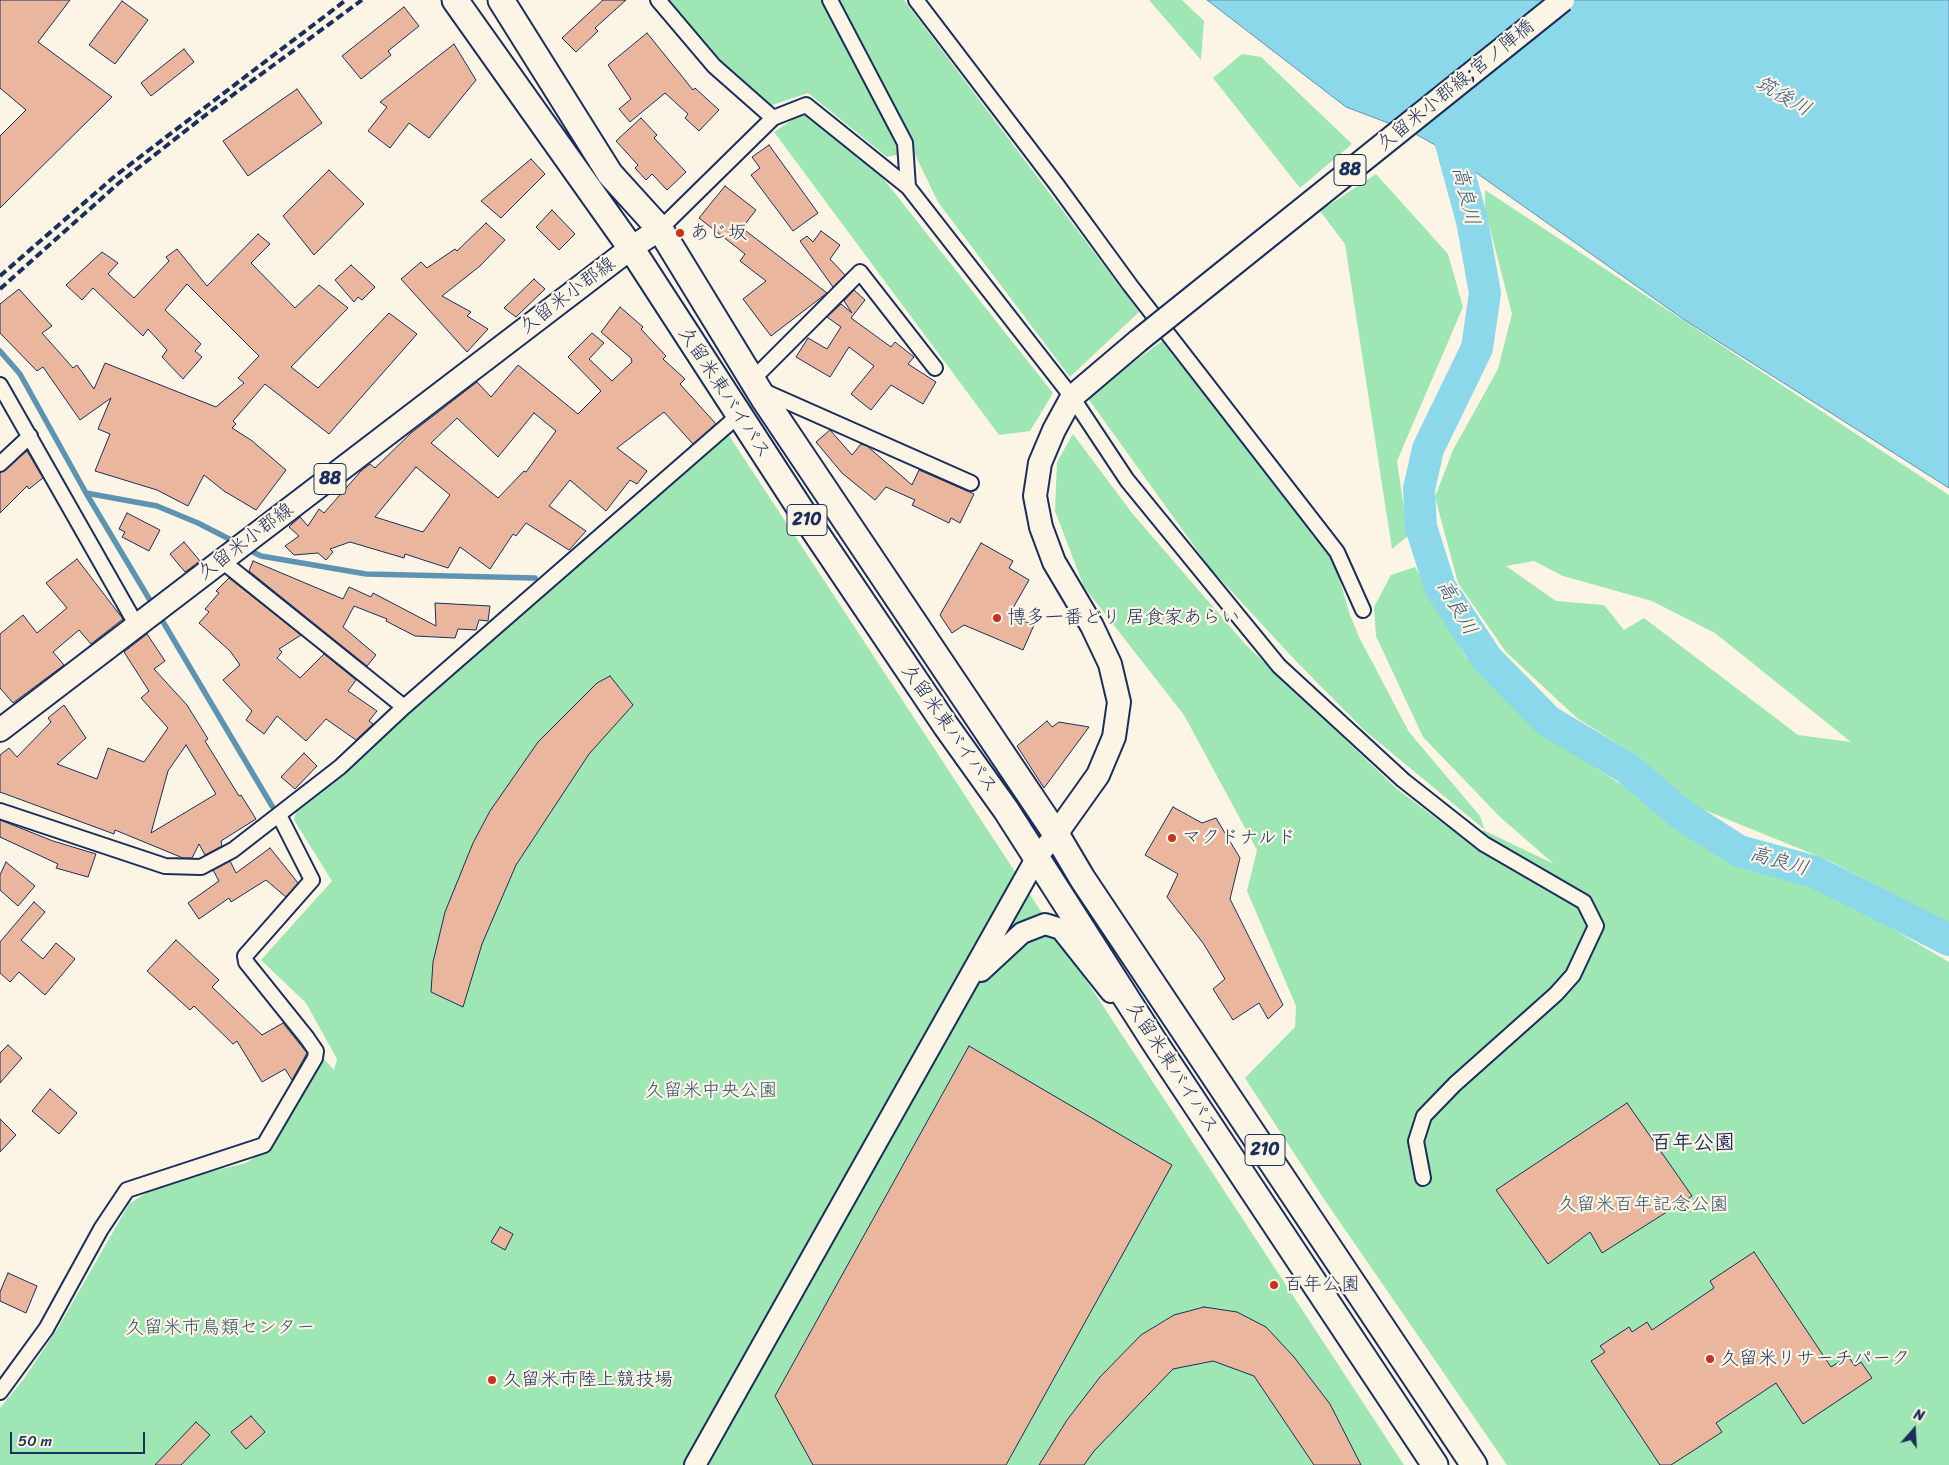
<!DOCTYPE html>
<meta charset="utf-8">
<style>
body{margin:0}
#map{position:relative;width:1949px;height:1465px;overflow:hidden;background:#fcf5e5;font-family:Sriracha,sans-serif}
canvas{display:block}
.north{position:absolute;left:1889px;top:1405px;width:50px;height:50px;-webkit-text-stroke:4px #fcf5e5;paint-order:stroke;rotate:19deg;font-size:14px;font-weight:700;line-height:20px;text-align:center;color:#1b2f5e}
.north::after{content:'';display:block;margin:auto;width:18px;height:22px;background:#1b2f5e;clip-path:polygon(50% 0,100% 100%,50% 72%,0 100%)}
.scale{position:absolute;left:10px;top:1432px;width:135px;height:22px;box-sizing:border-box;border:2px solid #1b2f5e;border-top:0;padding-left:6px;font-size:15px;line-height:18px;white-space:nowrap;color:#1b2f5e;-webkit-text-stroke:4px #fcf5e5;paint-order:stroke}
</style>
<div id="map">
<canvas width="1949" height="1465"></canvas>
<div class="north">N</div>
<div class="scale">50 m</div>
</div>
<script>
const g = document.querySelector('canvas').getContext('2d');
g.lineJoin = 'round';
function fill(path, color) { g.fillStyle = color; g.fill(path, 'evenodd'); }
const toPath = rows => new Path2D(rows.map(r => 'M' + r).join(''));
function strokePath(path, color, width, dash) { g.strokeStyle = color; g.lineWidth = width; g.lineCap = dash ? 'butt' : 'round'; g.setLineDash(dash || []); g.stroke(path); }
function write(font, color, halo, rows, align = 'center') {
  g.font = font + ' Sriracha,"Klee One",sans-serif'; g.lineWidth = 4.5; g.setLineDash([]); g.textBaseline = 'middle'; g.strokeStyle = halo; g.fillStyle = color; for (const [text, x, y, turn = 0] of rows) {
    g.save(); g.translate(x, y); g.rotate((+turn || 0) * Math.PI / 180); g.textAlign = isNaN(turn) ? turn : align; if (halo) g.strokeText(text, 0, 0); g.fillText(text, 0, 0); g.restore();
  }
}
fill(toPath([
 [664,0,827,0,900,154,887,157,808,93,769,106,704,49],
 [840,0,904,0,1139,312,1070,377,938,202],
 [1149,0,1182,0,1204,21,1201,60],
 [1242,54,1261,57,1352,144,1300,188,1213,78],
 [805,111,878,172,1053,393,1030,431,999,435,774,132],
 [1376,174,1448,254,1463,307,1397,461,1408,536,1392,549,1345,244,1320,211],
 [1485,190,1949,495,1949,924,1830,861,1697,807,1629,751,1577,718,1506,652,1458,583,1435,497,1453,450,1498,369,1512,314,1485,209],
 [1534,561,1563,576,1652,601,1715,633,1851,742,1798,735,1644,618,1624,630,1604,605,1556,601,1506,566],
 [1162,341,1333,557,1350,615,1359,637,1409,732,1480,816,1485,831,1554,864,1500,817,1423,737,1376,636,1374,607,1391,575,1415,567,1466,657,1567,749,1738,861,1817,885,1949,962,1949,1465,1507,1465,1324,1199,1245,1078,1295,1027,1296,1006,1247,891,1257,850,1184,715,1084,587,1055,511,1057,462,1073,434,1132,513,1246,645,1397,789,1463,838,1485,830,1364,730,1293,658,1210,568,1087,397],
 [728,434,1404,1465,0,1465,0,1408,23,1380,58,1328,129,1204,160,1184,246,1163,270,1147,323,1058,334,1070,337,1059,306,1003,261,960,332,881,294,820,297,808]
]), '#9ee6b3');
const water = toPath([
 [1207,0,1949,0,1949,488,1686,321,1444,150,1412,132,1346,107,1207,0]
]);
fill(water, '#8bd8ea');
strokePath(water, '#5e94b2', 1);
strokePath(toPath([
 [0,351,20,374,86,493,154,607],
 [86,493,157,506,198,523,237,543],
 [247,549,261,556,366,574,535,578],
 [159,615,272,806]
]), '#5e94b2', 5.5);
strokePath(toPath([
 [1443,114,1472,221,1485,293,1477,348,1428,449,1419,489,1421,527,1440,587,1487,659,1548,721,1627,768,1681,814,1739,851,1815,872,1949,940]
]), '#8bd8ea', 32);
const building = toPath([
 [0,0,70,0,38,42,112,97,0,208,0,136,26,110,0,88,0,0],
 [603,0,626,0,595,28,598,31,576,52,562,38,603,0],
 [122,1,148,20,115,64,89,45,122,1],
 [404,7,419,26,388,51,391,55,361,79,342,56,404,7],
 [647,33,693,90,695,88,719,110,699,131,685,118,688,114,665,93,630,122,619,109,631,99,608,65,647,33],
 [454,44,476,80,429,138,409,123,390,148,368,131,387,107,380,102,454,44],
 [184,49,194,62,151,96,141,83,184,49],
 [297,89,322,123,248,176,223,141,297,89],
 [641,118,657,135,654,138,686,172,667,190,652,174,646,180,635,168,638,165,616,141,641,118],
 [769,145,818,213,793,231,751,175,760,168,752,157,769,145],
 [531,159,545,174,501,218,481,201,531,159],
 [329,170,364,204,314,255,283,216,329,170],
 [725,186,756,210,742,228,827,293,771,336,743,299,766,281,740,261,745,254,699,218,725,186],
 [552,210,575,234,559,250,536,227,552,210],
 [486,223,505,240,480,266,442,296,471,312,467,316,488,329,467,352,401,279,421,262,427,268,455,249,457,251,486,223],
 [821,231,840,245,830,259,845,275,833,287,800,241,807,236,813,242,821,231],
 [258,234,270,244,251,263,295,308,319,285,348,308,291,367,318,388,389,313,417,334,329,434,265,384,233,421,236,424,232,428,251,440,286,470,256,510,224,491,204,475,188,506,157,490,95,471,110,434,98,429,111,398,80,420,43,367,37,371,0,333,0,304,19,289,52,326,42,333,73,368,77,365,94,389,105,363,216,407,244,383,238,378,259,356,187,284,165,310,201,344,195,351,202,357,183,379,162,357,167,350,148,329,143,336,93,288,82,300,66,285,102,252,118,263,108,274,134,298,169,261,166,257,177,249,207,286,258,234],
 [351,265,375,287,362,300,358,297,354,302,335,280,351,265],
 [534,279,545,289,516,317,504,308,534,279],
 [854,290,865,300,851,318,891,347,895,342,914,357,908,364,936,382,923,404,891,385,871,410,851,394,874,366,849,347,830,377,796,357,808,338,827,349,841,327,827,317,841,304,852,313,844,301,854,290],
 [620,307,643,327,641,329,666,356,663,359,685,379,680,384,716,424,693,444,664,412,617,448,647,471,637,484,630,480,606,511,570,480,549,506,586,531,569,550,526,523,516,536,513,534,490,569,460,547,448,568,405,554,404,558,350,542,330,549,333,552,326,560,318,553,294,555,285,546,299,536,289,527,292,524,300,517,308,526,319,509,324,513,361,471,370,464,375,468,411,433,477,382,491,397,518,365,578,414,601,391,568,357,592,333,604,343,589,359,612,381,632,362,631,358,601,332,620,307],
 [534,413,556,431,526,472,524,471,498,498,431,443,457,418,498,457,534,413],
 [416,467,450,495,423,532,375,517,416,467],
 [830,430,852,455,861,444,867,446,912,485,919,470,974,494,960,523,951,518,949,523,912,505,915,500,886,487,875,500,842,473,816,442,830,430],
 [27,451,43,478,29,489,27,486,0,513,0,473,27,451],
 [127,513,160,530,149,551,122,537,125,532,119,529,127,513],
 [184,542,200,561,185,572,170,554,184,542],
 [981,543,1013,561,1009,568,1029,580,1009,615,1034,625,1023,650,964,625,952,633,940,615,981,543],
 [77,559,123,619,91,644,79,630,53,652,64,665,13,703,0,688,0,634,23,615,37,633,67,608,46,583,77,559],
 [253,561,343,599,349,587,371,597,373,593,436,626,435,603,490,606,488,621,479,620,476,630,458,629,455,638,415,636,386,621,387,619,354,606,343,627,376,655,367,666,249,571,253,561],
 [229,578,301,635,279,649,282,652,277,658,300,678,324,654,356,680,348,691,377,711,369,721,373,724,356,740,326,719,306,741,277,716,264,734,246,720,252,711,223,680,240,665,230,651,199,623,209,612,205,609,219,593,216,591,229,578],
 [147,634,165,661,154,669,187,705,208,739,205,741,239,796,241,795,256,819,221,841,222,846,205,855,199,844,192,858,183,858,115,830,114,834,0,792,0,755,9,748,17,757,51,722,48,718,64,705,86,738,57,764,97,779,108,748,144,762,168,728,141,698,149,691,124,652,147,634],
 [186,745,216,794,151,833,168,771,186,745],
 [610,676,633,705,589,754,516,865,482,944,463,1007,431,992,433,962,445,912,473,843,490,811,538,742,597,683,610,676],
 [1047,721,1052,727,1059,722,1089,727,1044,788,1017,746,1047,721],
 [304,753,317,766,295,789,281,777,304,753],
 [1173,807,1202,823,1216,818,1240,858,1230,899,1283,1005,1268,1019,1259,1003,1233,1020,1213,989,1225,979,1203,943,1167,897,1178,874,1145,855,1173,807],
 [0,820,53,841,96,854,88,877,56,868,58,864,0,837,0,820],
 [270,848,298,883,286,897,266,880,231,902,229,898,199,919,188,903,219,881,213,870,230,861,236,873,270,848],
 [6,862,35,886,18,906,0,890,0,875,6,862],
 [34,902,45,912,21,940,43,959,56,943,75,959,45,995,19,972,10,982,0,973,0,942,34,902],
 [176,940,219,980,212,987,262,1035,283,1023,307,1053,292,1080,285,1069,262,1082,237,1041,233,1044,194,1006,190,1010,147,971,176,940],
 [8,1045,22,1058,0,1083,0,1053,8,1045],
 [969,1046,1172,1165,1006,1465,813,1465,775,1396,969,1046],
 [50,1089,77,1113,59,1134,32,1111,50,1089],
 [1627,1103,1692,1196,1602,1253,1590,1232,1548,1264,1496,1190,1627,1103],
 [0,1119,16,1135,0,1152,0,1119],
 [500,1227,513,1234,505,1250,491,1242,500,1227],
 [1754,1252,1831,1367,1848,1356,1855,1366,1861,1362,1872,1378,1803,1424,1776,1383,1716,1423,1722,1432,1671,1465,1660,1465,1591,1361,1605,1352,1600,1346,1629,1327,1632,1332,1647,1322,1652,1330,1714,1288,1710,1281,1754,1252],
 [8,1273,37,1286,26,1313,0,1301,0,1292,8,1273],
 [1204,1307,1237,1312,1266,1327,1294,1357,1330,1404,1361,1465,1314,1465,1254,1376,1213,1361,1173,1369,1094,1451,1084,1465,1039,1465,1067,1420,1100,1377,1141,1335,1174,1315,1204,1307],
 [251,1416,265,1432,246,1449,231,1432,251,1416],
 [196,1422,210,1435,181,1465,155,1465,196,1422]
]);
fill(building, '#eab69d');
strokePath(building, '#1b2f5e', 1);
const street = toPath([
 [658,0,714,66,773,118],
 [830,0,905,143,908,187],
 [916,0,1057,185,1130,285,1337,552,1363,610],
 [660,229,773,118,806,105,908,187,1072,397,1127,480,1279,666,1403,780,1484,844,1584,902,1596,926,1573,975,1556,994,1455,1084,1424,1116,1416,1141,1423,1178],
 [753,379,860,272,935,368],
 [0,385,137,626],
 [761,390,971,483],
 [0,464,30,436],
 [222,561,404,707],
 [0,811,165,866,201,867,233,850,340,767,404,707,739,415],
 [0,1392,46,1329,101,1229,127,1190,264,1145,315,1058,316,1051,307,1038,246,962,245,956,312,880,279,815]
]);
const secondary = toPath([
 [981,971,1022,933,1045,924,1061,929,1111,992],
 [695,1465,1037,857,1056,834]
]);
const primary = toPath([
 [0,730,631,248,660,229],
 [1056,834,1098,775,1114,737,1119,702,1110,664,1092,626,1054,562,1041,527,1035,496,1040,463,1054,430,1072,397,1138,341]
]);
const highway = toPath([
 [455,0,631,248,812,527,946,726,1006,810,1155,1043,1435,1465],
 [501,0,610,174,660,229,764,399,1056,834,1082,878,1474,1465]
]);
strokePath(street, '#1b2f5e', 18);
strokePath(secondary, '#1b2f5e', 24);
strokePath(primary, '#1b2f5e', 26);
strokePath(highway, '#1b2f5e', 29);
strokePath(street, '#fcf5e5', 14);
strokePath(secondary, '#fcf5e5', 20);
strokePath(primary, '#fcf5e5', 22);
strokePath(highway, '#fcf5e5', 25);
strokePath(toPath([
 [0,276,115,176,346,0],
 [0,289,120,182,207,114,362,0]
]), '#1b2f5e', 4, [8, 4]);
const primaryBridge = toPath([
 [1138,341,1563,0]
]);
strokePath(primaryBridge, '#1b2f5e', 26, []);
strokePath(primaryBridge, '#fcf5e5', 22);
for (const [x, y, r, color] of [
 [680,233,5,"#c8321e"],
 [997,618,5,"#c8321e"],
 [1172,838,5,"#c8321e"],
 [1274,1285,5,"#c8321e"],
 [1710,1359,5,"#c8321e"],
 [492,1380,5,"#c8321e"]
]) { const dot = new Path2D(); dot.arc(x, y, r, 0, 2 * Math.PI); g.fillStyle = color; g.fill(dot); strokePath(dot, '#fcf5e5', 2); }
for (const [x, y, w] of [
 [1350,170,32],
 [330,479,32],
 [807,520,40],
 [1265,1150,40]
]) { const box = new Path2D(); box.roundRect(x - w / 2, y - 15.5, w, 31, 4); g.fillStyle = '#fcf5e5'; g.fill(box); strokePath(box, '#1b2f5e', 1); }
write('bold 18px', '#1b2f5e', null, [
 ["88",1350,170],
 ["88",330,479],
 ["210",807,520],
 ["210",1265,1150]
]);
write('19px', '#1b2f5e', '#fcf5e5', [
 ["久留米小郡線;宮ノ陣橋",1456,86,-39],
 ["久留米小郡線",568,296,-37],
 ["久留米東バイパス",724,393,57],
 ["久留米小郡線",246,542,-37],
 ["久留米東バイパス",949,729,55],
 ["久留米東バイパス",1172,1068,57]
]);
write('19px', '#1b2f5e', '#fcf5e5', [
 ["あじ坂",690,233],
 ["博多一番どり 居食家あらい",1007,618],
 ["マクドナルド",1182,838],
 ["百年公園",1284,1285],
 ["久留米リサーチパーク",1720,1359],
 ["久留米市陸上競技場",502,1380]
], 'left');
write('19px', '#35546f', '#fcf5e5', [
 ["久留米中央公園",711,1091],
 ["久留米百年記念公園",1643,1205],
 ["久留米市鳥類センター",220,1328]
]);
write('italic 20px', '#375981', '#fcf5e5', [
 ["筑後川",1783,97,30],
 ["高良川",1465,196,76],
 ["高良川",1456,608,60],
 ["高良川",1779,862,16]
]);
write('bold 21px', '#1b2f5e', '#fcf5e5', [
 ["百年公園",1693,1144]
]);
</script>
